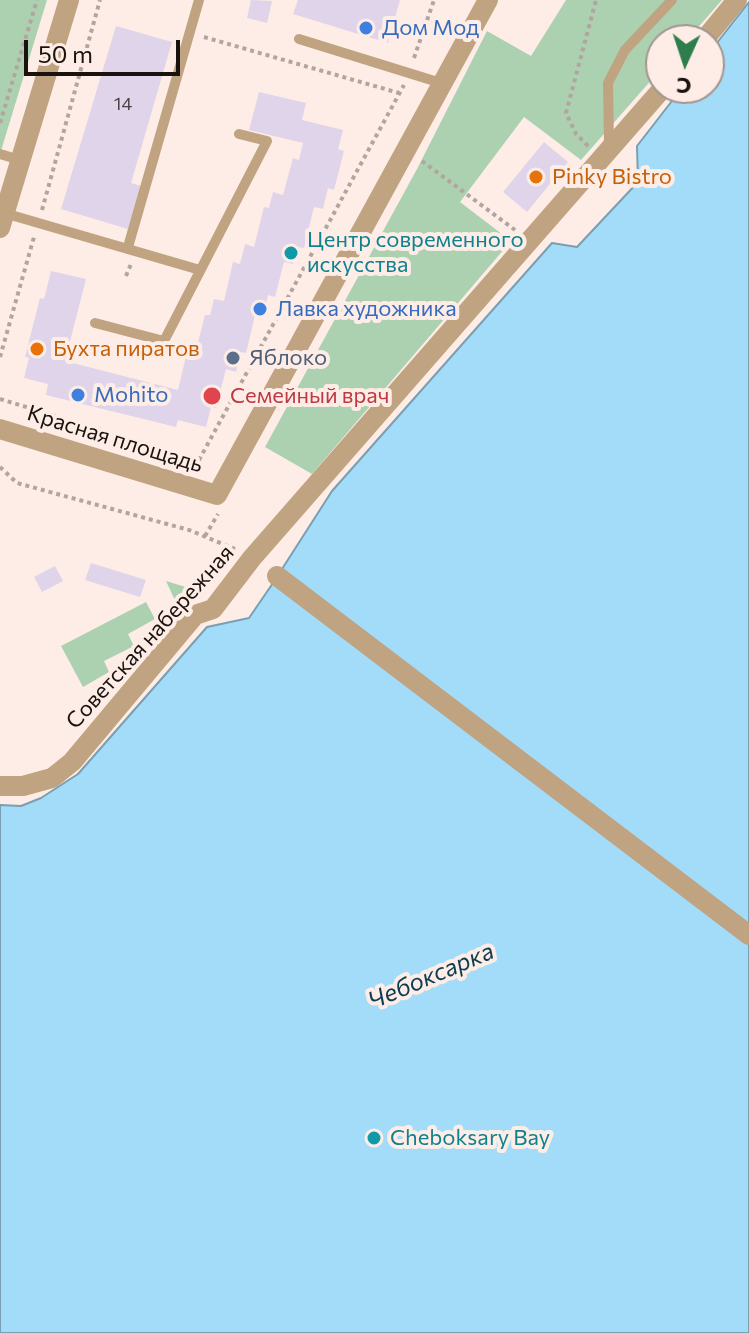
<!DOCTYPE html>
<meta charset="utf-8">
<style>
body{margin:0}
#map{position:relative;width:749px;height:1333px;overflow:hidden;background:#fdede6;font-family:Commissioner,sans-serif}
canvas{display:block}
.north{position:absolute;left:645px;top:24px;width:80px;height:80px;box-sizing:border-box;background:#fdede6;border:2px solid #a29590;border-radius:50%;rotate:183deg;font-size:22px;font-weight:700;line-height:32px;text-align:center;color:#1a120e}
.north::after{content:'';display:block;margin:auto;width:28px;height:36px;background:#2f7d4d;clip-path:polygon(50% 0,100% 100%,50% 72%,0 100%)}
.scale{position:absolute;left:24px;top:40px;width:156px;height:36px;box-sizing:border-box;border:4px solid #1a120e;border-top:0;padding-left:10px;font-size:24px;line-height:28px;white-space:nowrap;color:#1a120e;-webkit-text-stroke:6px #fdede6;paint-order:stroke}
</style>
<div id="map">
<canvas width="749" height="1333"></canvas>
<div class="north">С</div>
<div class="scale">50 m</div>
</div>
<script>
const g = document.querySelector('canvas').getContext('2d');
g.lineJoin = 'round';
function fill(path, color) { g.fillStyle = color; g.fill(path, 'evenodd'); }
const toPath = rows => new Path2D(rows.map(r => 'M' + r).join(''));
function strokePath(path, color, width, dash) { g.strokeStyle = color; g.lineWidth = width; g.lineCap = dash ? 'butt' : 'round'; g.setLineDash(dash || []); g.stroke(path); }
function write(font, color, halo, rows, align = 'center') {
  g.font = font + ' Commissioner,sans-serif'; g.lineWidth = 8; g.setLineDash([]); g.textBaseline = 'middle'; g.strokeStyle = halo; g.fillStyle = color; for (const [text, x, y, turn = 0] of rows) {
    g.save(); g.translate(x, y); g.rotate((+turn || 0) * Math.PI / 180); g.textAlign = isNaN(turn) ? turn : align; if (halo) g.strokeText(text, 0, 0); g.fillText(text, 0, 0); g.restore();
  }
}
fill(toPath([
 [0,0,47,0,0,154],
 [566,0,722,0,687,40,661,40,661,69,581,160,524,117,460,202,511,241,312,474,265,447,417,169,487,31,531,56],
 [166,581,205,593,178,607],
 [146,602,155,619,128,634,134,646,104,661,109,672,83,687,61,646]
]), '#acd1b0');
const water = toPath([
 [749,2,749,925,282,569,332,491,552,243,577,247,638,182,637,146,682,88,709,88,709,53,749,2],
 [273,583,749,944,749,1333,0,1333,0,805,21,806,41,798,78,774,207,627,249,618,273,583]
]);
fill(water, '#a3dcf9');
strokePath(water, '#7a9fb2', 2);
fill(toPath([
 [251,0,272,1,267,23,247,18],
 [298,0,400,0,388,43,293,14],
 [116,26,172,42,131,183,141,186,128,229,61,209],
 [259,92,306,103,302,120,343,130,338,149,344,151,334,190,328,188,323,209,314,207,304,248,297,247,293,264,284,262,275,297,268,295,263,317,255,315,246,353,241,352,236,372,226,369,216,408,211,407,206,427,178,420,176,427,46,395,48,384,24,378,29,358,25,357,40,298,44,299,51,271,86,279,65,361,178,390,187,352,195,354,205,315,210,315,214,299,224,301,233,262,240,264,245,244,254,247,264,207,269,208,273,192,283,195,293,158,299,160,303,143,249,130],
 [544,142,568,162,527,212,503,192],
 [91,563,146,580,140,597,85,580],
 [55,566,63,581,42,592,34,577]
]), '#e0d4ea');
strokePath(toPath([
 [204,37,399,93],
 [414,58,434,0],
 [0,123,37,0],
 [588,146,576,134,566,113,596,0],
 [422,161,515,230],
 [42,210,100,0],
 [126,276,131,264],
 [0,357,34,237],
 [0,399,199,460,404,85],
 [0,467,17,483,189,530,235,549],
 [205,536,218,514]
]), '#b2a59f', 4, [4, 4]);
strokePath(toPath([
 [299,39,441,83],
 [609,147,608,83,625,50,672,0],
 [0,154,20,160],
 [4,213,200,270],
 [128,247,199,0],
 [95,323,164,341,267,141,239,134]
]), '#c0a380', 10);
strokePath(toPath([
 [704,40,737,0],
 [0,228,69,0],
 [0,429,217,495,488,0],
 [277,576,749,935],
 [0,786,23,786,52,778,72,762,195,615,213,609,252,558,663,88]
]), '#c0a380', 20);
for (const [x, y, r, color] of [
 [366,28,8,"#3f7fe0"],
 [536,177,8,"#e8710a"],
 [291,253,8,"#0f9aa8"],
 [260,309,8,"#3f7fe0"],
 [37,349,8,"#e8710a"],
 [233,358,8,"#5c6f8a"],
 [78,395,8,"#3f7fe0"],
 [212,396,10,"#e0444e"],
 [374,1138,8,"#0f9aa8"]
]) { const dot = new Path2D(); dot.arc(x, y, r, 0, 2 * Math.PI); g.fillStyle = color; g.fill(dot); strokePath(dot, '#fdede6', 3); }
write('18px', '#4c4245', null, [
 ["14",123,104]
]);
write('22px', '#366cbe', '#fdede6', [
 ["Дом Mод",382,28],
 ["Лавка художника",276,309],
 ["Mohito",94,395]
], 'left');
write('22px', '#c56008', '#fdede6', [
 ["Pinky Bistro",552,177],
 ["Бухта пиратов",53,349]
], 'left');
write('22px', '#0d838f', '#fdede6', [
 ["Центр современного",307,240],
 ["искусства",307,265],
 ["Cheboksary Bay",390,1138]
], 'left');
write('22px', '#4e5e75', '#fdede6', [
 ["Яблоко",249,358]
], 'left');
write('22px', '#be3a42', '#fdede6', [
 ["Семейный врач",230,396]
], 'left');
write('22px', '#1a120e', '#fdede6', [
 ["Красная площадь",115,439,17],
 ["Советская набережная",150,637,-48]
]);
write('italic 24px', '#0c3c51', '#fdede6', [
 ["Чебоксарка",431,976,-23]
]);
</script>
